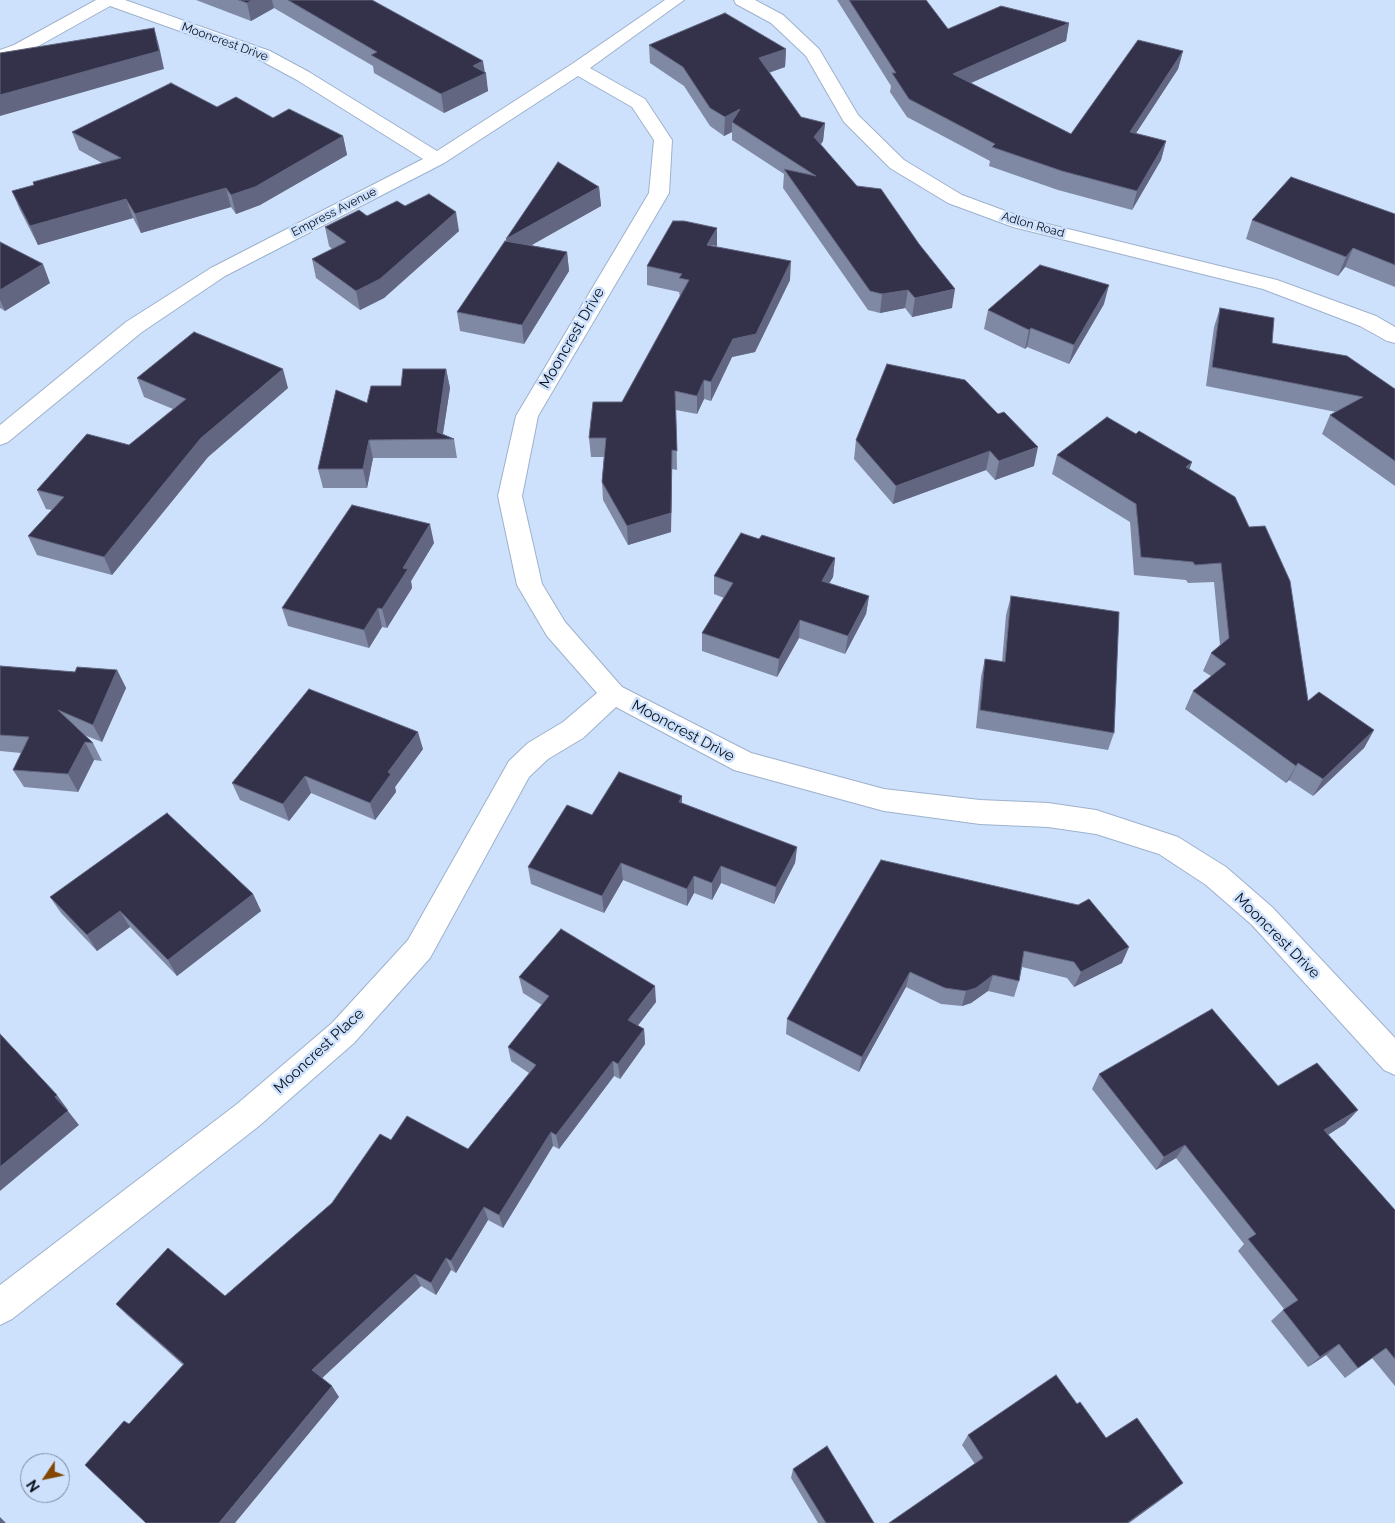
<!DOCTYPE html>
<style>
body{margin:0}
#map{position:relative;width:1395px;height:1523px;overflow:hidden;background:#cde1fd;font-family:Raleway,sans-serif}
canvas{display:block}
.north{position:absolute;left:20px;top:1453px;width:50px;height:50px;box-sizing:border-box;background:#cde1fd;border:1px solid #7e8da1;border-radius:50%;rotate:236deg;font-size:14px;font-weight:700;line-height:20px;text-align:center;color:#080f18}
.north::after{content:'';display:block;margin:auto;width:18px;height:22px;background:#824600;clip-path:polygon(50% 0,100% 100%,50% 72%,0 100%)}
</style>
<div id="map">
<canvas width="1395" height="1523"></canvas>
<div class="north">N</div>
</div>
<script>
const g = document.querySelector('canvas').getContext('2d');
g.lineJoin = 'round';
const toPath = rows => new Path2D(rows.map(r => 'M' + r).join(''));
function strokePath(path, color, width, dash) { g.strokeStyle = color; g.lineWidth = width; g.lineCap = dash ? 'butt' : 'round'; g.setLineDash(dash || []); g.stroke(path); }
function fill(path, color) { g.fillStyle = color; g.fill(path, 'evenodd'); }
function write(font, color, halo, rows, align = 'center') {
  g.font = font + ' Raleway,sans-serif'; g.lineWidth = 5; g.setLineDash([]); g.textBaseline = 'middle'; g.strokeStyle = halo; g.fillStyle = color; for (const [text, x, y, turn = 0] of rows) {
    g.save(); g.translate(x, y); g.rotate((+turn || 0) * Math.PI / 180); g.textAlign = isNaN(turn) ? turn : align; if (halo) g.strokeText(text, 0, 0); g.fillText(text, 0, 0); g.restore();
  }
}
const street = toPath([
 [96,0,125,0,270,51,309,72,437,151,572,64,665,0,684,0,590,68,645,99,672,140,669,193,538,416,522,496,542,584,565,622,622,687,751,753,884,789,980,800,1048,803,1096,810,1178,837,1226,867,1272,907,1395,1038,1395,1075,1384,1070,1252,925,1206,885,1159,854,1096,834,1048,827,980,824,884,811,734,770,616,707,583,738,548,759,529,777,430,958,354,1043,259,1126,12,1319,0,1325,0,1285,237,1104,332,1023,408,940,509,761,528,743,563,722,597,693,547,636,517,585,498,496,516,416,649,193,654,140,632,107,578,76,444,163,225,276,142,332,8,442,0,445,0,425,126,322,211,268,423,159,297,80,258,59,110,6,26,53,0,61,0,50,14,45,96,0],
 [734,0,755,0,783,15,819,49,858,115,904,160,962,195,1027,219,1277,280,1376,316,1395,327,1395,343,1387,341,1360,326,1263,289,1013,227,948,203,890,168,844,122,806,56,771,23,736,4,734,0]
]);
strokePath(street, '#9eb1cc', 2);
fill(street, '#fff');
fill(toPath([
 [196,0,372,0,484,72,488,91,444,113,374,73,373,66,274,8,251,21],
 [837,0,926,0,948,29,1069,23,1066,41,971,83,1071,134,1183,51,1178,69,1136,133,1166,141,1161,160,1132,210,1058,190,989,166,990,161,907,117,890,92,891,86],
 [649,45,786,49,785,67,769,73,801,117,825,123,823,141,821,144,952,308,912,317,905,308,880,313,868,310,783,188,784,174,732,140,732,132,724,136,710,126,684,86,650,63],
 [217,107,273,118,343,136,347,155,260,205,236,214,231,207,141,233,133,218,38,245,20,210,12,191,34,185,102,163,79,150,72,132],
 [599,187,601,206,530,245,567,252,569,271,524,344,460,331,457,312,507,241,506,239],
 [405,206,459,231,384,298,360,310,316,278,312,259,332,249,329,246,325,227],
 [1395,214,1395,287,1345,267,1338,276,1246,239,1252,220],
 [0,242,50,283,5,311,0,308],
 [717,247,790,280,755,352,732,357,711,401,704,399,697,414,676,410,677,470,672,469,671,532,628,545,603,500,602,482,604,457,591,457,589,438,622,402,680,297,679,292,647,285,647,266],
 [1104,304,1069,364,1027,347,1025,349,984,329,988,310],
 [1220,308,1272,343,1395,389,1395,486,1322,434,1330,415,1336,412,1206,386,1214,327],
 [887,364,1034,466,995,480,986,470,893,504,854,459,856,440],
 [446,369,450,388,443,434,454,439,457,458,373,458,367,488,323,488,318,469,367,403,401,386],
 [137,378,288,388,208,457,112,575,37,555,28,536,52,510,46,509,37,490,129,445,173,409,144,397],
 [1136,434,1192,462,1189,470,1308,701,1374,730,1364,748,1313,796,1289,780,1286,783,1185,709,1193,691,1211,676,1203,671,1211,653,1220,645,1214,582,1188,583,1186,580,1134,575,1130,522,1052,474,1057,455],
 [759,539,835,558,833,577,829,583,869,596,866,614,845,654,799,638,777,677,702,651,702,633,724,598,714,594,714,576],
 [434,543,411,581,412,588,387,628,382,627,369,648,288,626,282,608],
 [1011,596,1114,733,1108,750,976,728,981,677,985,659,1002,662,1006,615],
 [0,666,75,672,117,670,126,688,102,742,84,735,93,743,102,761,94,760,78,792,24,787,13,770,21,753,0,751],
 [423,749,395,787,396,792,375,820,311,793,289,821,240,800,232,783],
 [682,796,682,804,797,847,795,863,774,904,721,883,712,900,694,893,687,906,623,880,604,913,531,884,528,867,592,815],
 [253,894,261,911,177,976,130,927,97,951,61,913,50,897],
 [1078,905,1122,963,1074,987,1067,978,1022,967,1019,981,1014,997,988,991,971,1003,962,1006,941,1004,906,987,859,1072,786,1034,787,1019],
 [519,977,656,1002,637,1026,644,1029,645,1044,620,1079,614,1076,559,1149,553,1146,503,1228,488,1220,456,1273,451,1270,436,1295,421,1286,322,1378,339,1397,129,1424,183,1365,127,1315,116,1304,225,1296,332,1203,391,1140,468,1149,529,1073,511,1061,508,1047,542,1005,523,993],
 [1099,1074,1278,1086,1345,1124,1328,1135,1395,1210,1395,1386,1372,1358,1345,1378,1326,1355,1308,1367,1271,1321,1284,1309,1238,1251,1244,1244,1176,1158,1156,1170,1092,1089],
 [1077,1404,1106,1438,1173,1491,975,1464,962,1445,968,1435],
 [793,1469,874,1523,818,1523,791,1478]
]), '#8089a4');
fill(toPath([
 [252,0,272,0,274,8,251,21,247,3],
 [1069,23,1066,41,950,92,953,74],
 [154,28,159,46,164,69,0,116,0,95],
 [786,49,785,67,758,76,759,58],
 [1183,51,1178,69,1125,150,1130,132],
 [483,61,485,73,486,73,488,91,444,113,441,94,473,66],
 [740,109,732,122,732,132,724,136,725,117],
 [825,123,823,141,813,155,814,137],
 [343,136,347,155,260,205,236,214,231,195],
 [1166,141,1161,160,1132,210,1137,191],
 [599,187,601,206,509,258,506,239],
 [226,188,231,207,141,233,135,214],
 [126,199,133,218,38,245,30,226],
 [456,212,459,231,384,298,360,310,356,291],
 [717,228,717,246,707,245],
 [1353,248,1345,267,1338,276,1346,257],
 [567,252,569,271,524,344,522,325],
 [791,261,790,280,755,352,732,357,711,401,711,382,733,339],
 [43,264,50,283,5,311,0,300,0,290],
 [1109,285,1104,304,1069,364,1074,345],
 [955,289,952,308,912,317,915,298],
 [908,290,905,308,880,313,882,294],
 [1031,328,1027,347,1025,349,1029,330],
 [283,369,288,388,208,457,112,575,104,557,201,438],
 [446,369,450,388,442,439,437,432],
 [704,380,704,399,697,414,697,396],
 [369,440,373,458,367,488,363,469],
 [1038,447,1034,466,995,480,999,461],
 [672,450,671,532,628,545,627,526],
 [990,451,986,470,893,504,896,486],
 [1192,462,1185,481,1186,467],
 [430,524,434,543,411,581,412,588,387,628,382,609,403,568],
 [835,558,833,577,820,599,822,581],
 [869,596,866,614,845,654,848,636],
 [378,608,382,627,369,648,364,630],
 [800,620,799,638,777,677,779,659],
 [117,670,126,688,102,742,93,725],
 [1374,730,1364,748,1313,796,1323,779],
 [418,732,423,749,395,787,396,792,375,820,370,803,388,772],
 [85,742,94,760,78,792,68,774],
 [1298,763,1289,780,1286,783,1296,766],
 [305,776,311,793,289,821,283,804],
 [682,796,682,813,679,802],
 [797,847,795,863,774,904,776,887],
 [621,863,623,880,604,913,602,896],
 [721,866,721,883,712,900,712,883],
 [694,876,694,893,687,906,687,889],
 [253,894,261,911,177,976,168,960],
 [120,911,130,927,97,951,87,935],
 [1129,947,1122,963,1074,987,1081,972],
 [910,972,906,987,859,1072,862,1057],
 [993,975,988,991,971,1003,962,1006,966,991],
 [655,986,656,1002,630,1036,628,1020],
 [644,1029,645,1044,620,1079,618,1064],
 [613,1061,614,1076,559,1149,556,1135],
 [57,1095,68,1110,67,1111,55,1097],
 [1358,1110,1345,1124,1313,1144,1324,1130],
 [68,1111,79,1125,0,1191,0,1167],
 [551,1132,553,1146,503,1228,499,1215],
 [1185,1145,1176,1158,1156,1170,1164,1157],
 [484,1207,488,1220,456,1273,451,1261],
 [446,1258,451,1270,436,1295,431,1283],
 [415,1274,421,1286,320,1380,312,1370],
 [1339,1344,1326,1355,1308,1367,1320,1357],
 [332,1386,339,1397,235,1523,219,1523],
 [1183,1483,1173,1491,1129,1523,1127,1523],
 [0,1517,6,1523,0,1523]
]), '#626680');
const building = toPath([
 [239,0,252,0,247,3,239,0],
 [288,0,372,0,483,61,473,66,486,73,441,94,371,55,377,52,288,0],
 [849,0,926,0,948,29,1001,6,1069,23,953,74,1071,134,1138,40,1183,51,1130,132,1166,141,1137,191,1062,171,992,147,995,144,909,99,892,73,896,73,849,0],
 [725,13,786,49,759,58,801,117,825,123,814,137,857,186,881,189,919,244,955,289,915,298,908,290,882,294,870,291,784,169,816,176,732,122,740,109,725,117,710,108,683,67,649,45,725,13],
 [154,28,159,51,0,95,0,53,154,28],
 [171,83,217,107,236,97,273,118,289,109,343,136,255,187,231,195,226,188,135,214,126,199,30,226,12,191,34,185,33,182,121,158,72,132,171,83],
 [558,162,599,187,506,239,558,162],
 [1291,177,1395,214,1395,265,1353,248,1346,257,1252,220,1291,177],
 [429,194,456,212,380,279,356,291,312,259,346,242,325,227,359,210,367,216,397,201,405,206,429,194],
 [673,221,684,221,717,228,707,245,791,261,756,334,733,339,711,382,704,380,697,396,675,391,677,451,672,450,671,513,627,526,602,482,606,438,589,438,593,402,622,402,689,280,679,278,682,274,647,266,673,221],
 [505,241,567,252,522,325,457,312,505,241],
 [0,242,43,264,0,290,0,242],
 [1040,265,1109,285,1074,345,1031,328,1029,330,988,310,1040,265],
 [1220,308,1274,318,1272,343,1347,356,1395,389,1395,461,1330,415,1363,397,1212,367,1220,308],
 [194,332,283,369,201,438,104,557,28,536,64,497,37,490,87,434,129,445,186,399,137,378,194,332],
 [887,364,965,380,998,414,1004,412,1038,447,999,461,990,451,896,486,856,440,887,364],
 [403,369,446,369,437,432,454,439,369,440,363,469,318,469,336,390,367,403,371,386,401,386,403,369],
 [1107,417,1136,434,1139,431,1192,462,1186,467,1235,497,1249,527,1265,526,1290,581,1308,701,1319,692,1374,730,1323,779,1298,763,1296,766,1193,691,1226,664,1211,653,1229,638,1221,563,1195,565,1193,562,1141,557,1136,504,1057,455,1107,417],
 [352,505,430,524,403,568,408,569,382,609,378,608,364,630,282,608,352,505],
 [741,533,759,539,762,535,835,558,822,581,869,596,848,636,800,620,779,659,702,633,733,583,714,576,741,533],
 [1011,596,1119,612,1114,733,980,710,985,659,1005,662,1011,596],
 [0,666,75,672,77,667,117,670,93,725,58,710,93,743,85,742,68,774,13,770,29,737,0,735,0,666],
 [309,689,418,732,388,772,391,774,370,803,305,776,283,804,232,783,309,689],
 [619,772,682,796,679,802,797,847,776,887,721,866,712,883,694,876,687,889,621,863,602,896,528,867,567,805,592,815,619,772],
 [167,813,253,894,168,960,120,911,87,935,50,897,167,813],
 [881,860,1078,905,1089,899,1129,947,1081,972,1074,962,1024,951,1019,981,993,975,976,988,966,991,945,988,910,972,862,1057,787,1019,881,860],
 [561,929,655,986,628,1020,644,1029,618,1064,613,1061,556,1135,551,1132,499,1215,484,1207,451,1261,446,1258,431,1283,415,1274,312,1370,332,1386,219,1523,146,1523,85,1465,124,1421,129,1424,184,1364,116,1304,168,1248,225,1296,332,1203,380,1134,391,1140,407,1116,468,1149,536,1065,508,1047,549,996,519,977,561,929],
 [1212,1009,1278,1086,1317,1063,1358,1110,1324,1130,1395,1210,1395,1359,1386,1348,1358,1368,1339,1344,1320,1357,1283,1310,1298,1300,1248,1239,1256,1234,1185,1145,1164,1157,1099,1074,1212,1009],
 [0,1034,57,1095,55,1097,68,1111,0,1167,0,1034],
 [1056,1375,1077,1404,1080,1402,1106,1438,1137,1418,1183,1483,1127,1523,889,1523,983,1458,968,1435,1056,1375],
 [827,1446,874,1523,826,1523,793,1469,827,1446]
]);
fill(building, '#34314a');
strokePath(building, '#626680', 1);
write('12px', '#080f18', '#cde1fd', [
 ["Mooncrest Drive",225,42,20],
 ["Empress Avenue",334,212,-27],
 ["Adlon Road",1033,225,16]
]);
write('15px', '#080f18', '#cde1fd', [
 ["Mooncrest Drive",572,338,-60],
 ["Mooncrest Drive",683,731,28],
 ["Mooncrest Drive",1277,936,45],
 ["Mooncrest Place",319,1051,-43]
]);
</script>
